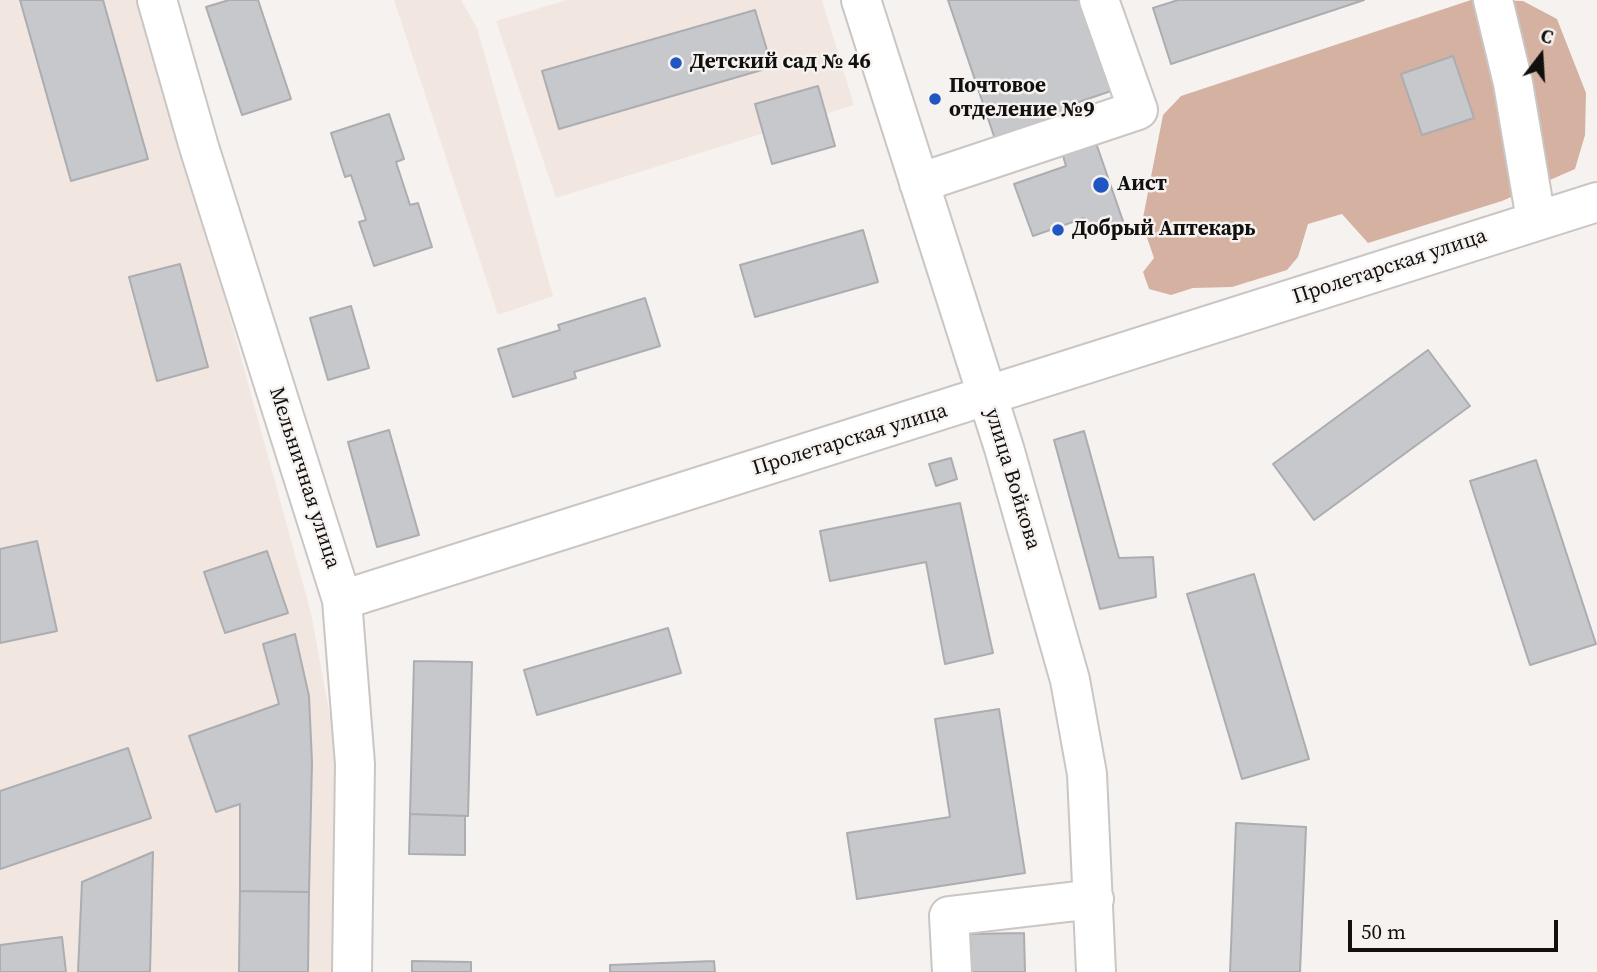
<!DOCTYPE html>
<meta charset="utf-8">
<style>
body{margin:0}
#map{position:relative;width:1597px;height:972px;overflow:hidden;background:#f6f2f0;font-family:"Source Serif 4",serif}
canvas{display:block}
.north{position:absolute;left:1506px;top:21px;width:70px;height:70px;-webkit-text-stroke:5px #f6f2f0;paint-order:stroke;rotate:17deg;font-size:19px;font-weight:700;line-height:28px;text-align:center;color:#11100f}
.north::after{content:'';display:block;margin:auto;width:24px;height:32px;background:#11100f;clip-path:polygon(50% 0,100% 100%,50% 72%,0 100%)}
.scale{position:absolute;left:1348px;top:920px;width:210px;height:32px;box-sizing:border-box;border:4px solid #11100f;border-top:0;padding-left:9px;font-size:21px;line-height:24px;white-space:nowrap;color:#11100f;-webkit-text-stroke:5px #f6f2f0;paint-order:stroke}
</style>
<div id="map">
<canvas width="1597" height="972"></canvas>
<div class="north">С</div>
<div class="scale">50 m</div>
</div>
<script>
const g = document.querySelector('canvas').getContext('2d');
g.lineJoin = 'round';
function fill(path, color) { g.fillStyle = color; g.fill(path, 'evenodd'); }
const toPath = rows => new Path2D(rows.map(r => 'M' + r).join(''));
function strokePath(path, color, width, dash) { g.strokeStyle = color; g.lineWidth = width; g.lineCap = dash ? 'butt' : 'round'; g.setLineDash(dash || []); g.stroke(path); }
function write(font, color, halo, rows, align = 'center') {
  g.font = font + ' "Source Serif 4",serif'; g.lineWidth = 5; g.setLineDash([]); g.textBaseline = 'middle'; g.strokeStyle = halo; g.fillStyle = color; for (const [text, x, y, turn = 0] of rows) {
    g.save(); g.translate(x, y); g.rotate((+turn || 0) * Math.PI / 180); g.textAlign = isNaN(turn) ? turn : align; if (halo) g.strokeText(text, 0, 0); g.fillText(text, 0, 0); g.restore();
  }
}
fill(toPath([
 [0,0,143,0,311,613,338,760,336,972,0,972],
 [394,0,461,0,477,28,553,296,498,315],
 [567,0,822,0,854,105,556,198,496,21]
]), '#f2e6e0');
fill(toPath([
 [1471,0,1523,1,1557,19,1586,93,1585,135,1575,169,1502,201,1368,243,1342,214,1308,224,1298,257,1287,270,1232,287,1193,288,1171,295,1149,289,1143,272,1154,258,1142,223,1163,115,1181,96]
]), '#d5b1a1');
const building = toPath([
 [20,0,103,0,148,159,71,181,20,0],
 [229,0,258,0,291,99,242,115,206,7,229,0],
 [948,0,1083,0,1114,90,1064,107,1069,121,997,145,948,0],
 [1178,0,1364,0,1171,64,1153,8,1178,0],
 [755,10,772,67,559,129,542,71,755,10],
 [1453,56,1474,118,1422,135,1401,74,1453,56],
 [818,86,835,146,772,164,755,104,818,86],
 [389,114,404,159,396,162,410,205,418,203,432,247,374,266,359,222,366,220,351,175,345,177,331,133,389,114],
 [1095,140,1124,224,1090,236,1084,218,1033,236,1014,184,1066,166,1062,152,1095,140],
 [863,230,878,282,755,317,740,265,863,230],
 [180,264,208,367,157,381,129,277,180,264],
 [645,298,660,346,574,372,576,378,513,397,498,349,560,330,558,325,645,298],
 [351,306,369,368,328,380,310,318,351,306],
 [1428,350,1470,406,1314,520,1273,464,1428,350],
 [389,430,419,535,377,547,348,442,389,430],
 [1084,431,1119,558,1153,557,1156,597,1100,609,1054,440,1084,431],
 [951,458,957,479,936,486,929,464,951,458],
 [1536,460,1596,644,1530,665,1470,481,1536,460],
 [960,503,993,653,945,664,926,562,830,581,820,531,960,503],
 [37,541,57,631,0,643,0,549,37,541],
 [267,551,288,613,225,633,204,572,267,551],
 [1254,574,1309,759,1242,779,1187,594,1254,574],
 [668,628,681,673,537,715,524,670,668,628],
 [295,634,309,696,312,762,309,892,240,891,240,804,216,812,189,736,279,704,263,644,295,634],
 [414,661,472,662,468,816,410,814,414,661],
 [999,709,1025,873,857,899,847,833,950,817,935,719,999,709],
 [128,748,151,818,0,869,0,791,128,748],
 [410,814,465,816,465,855,409,854,410,814],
 [1236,823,1306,827,1300,972,1230,972,1236,823],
 [153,852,150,972,78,972,82,882,153,852],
 [240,891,309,892,308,972,239,972,240,891],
 [1024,933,1025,972,971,972,970,934,1024,933],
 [62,937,66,972,0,972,0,945,62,937],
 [412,961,471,962,471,972,412,972,412,961],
 [714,961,715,972,610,972,610,965,714,961]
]);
fill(building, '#c6c8cb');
strokePath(building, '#abadb1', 2);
const minor = toPath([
 [157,0,199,147,342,600,355,764,352,972],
 [861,0,1004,448,1070,680,1087,774,1096,972],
 [1493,0,1513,83,1536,220],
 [919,183,1138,110,1099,0],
 [342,600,1597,202],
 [952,972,949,916,1094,899]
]);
strokePath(minor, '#cac6c4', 42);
strokePath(minor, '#fff', 38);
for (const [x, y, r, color] of [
 [676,63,7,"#2055c2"],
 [935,99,7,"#2055c2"],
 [1101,185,9,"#2055c2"],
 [1058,230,7,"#2055c2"]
]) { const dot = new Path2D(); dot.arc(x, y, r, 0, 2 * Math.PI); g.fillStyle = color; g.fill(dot); strokePath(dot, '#f6f2f0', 2.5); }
write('bold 21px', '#11100f', '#f6f2f0', [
 ["Детский сад № 46",690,63],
 ["Почтовое",949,87],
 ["отделение №9",949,111],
 ["Аист",1117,185],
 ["Добрый Аптекарь",1072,230]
], 'left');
write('21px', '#11100f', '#f6f2f0', [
 ["Пролетарская улица",1390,267,-18],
 ["Пролетарская улица",850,440,-17],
 ["Мельничная улица",304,478,72],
 ["улица Войкова",1012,479,73]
]);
</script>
